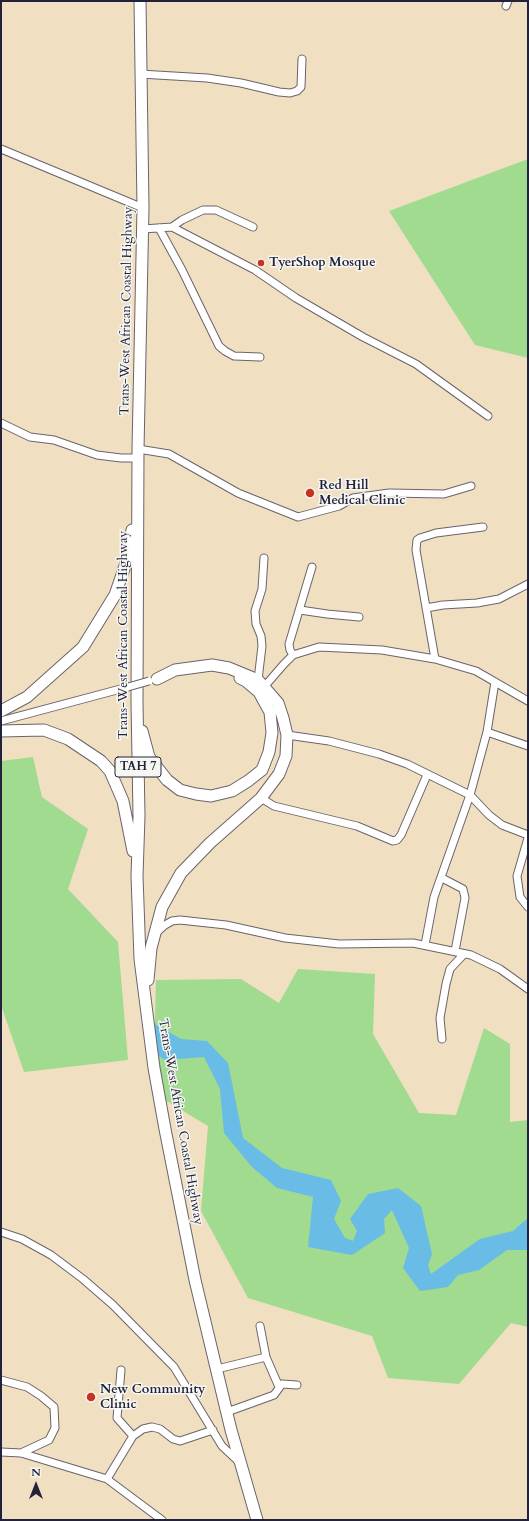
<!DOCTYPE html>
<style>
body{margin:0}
#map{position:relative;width:529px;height:1521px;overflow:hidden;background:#f1dfc2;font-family:Cardo,serif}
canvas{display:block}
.frame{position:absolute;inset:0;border:2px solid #22223b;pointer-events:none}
.north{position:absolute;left:16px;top:1465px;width:40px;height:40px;-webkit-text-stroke:3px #f6f6f2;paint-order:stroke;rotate:0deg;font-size:11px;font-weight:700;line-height:16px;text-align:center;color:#22223b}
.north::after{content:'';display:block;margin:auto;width:14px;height:18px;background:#22223b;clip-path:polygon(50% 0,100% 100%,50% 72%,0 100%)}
</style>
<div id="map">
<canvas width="529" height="1521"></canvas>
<div class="frame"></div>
<div class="north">N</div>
</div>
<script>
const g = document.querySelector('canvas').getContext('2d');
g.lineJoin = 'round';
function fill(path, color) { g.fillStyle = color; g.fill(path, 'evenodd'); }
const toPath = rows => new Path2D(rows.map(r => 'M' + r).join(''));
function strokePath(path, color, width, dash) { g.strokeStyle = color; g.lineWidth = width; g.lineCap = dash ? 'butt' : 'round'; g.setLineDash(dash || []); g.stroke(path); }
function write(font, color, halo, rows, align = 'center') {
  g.font = font + ' Cardo,serif'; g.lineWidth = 3; g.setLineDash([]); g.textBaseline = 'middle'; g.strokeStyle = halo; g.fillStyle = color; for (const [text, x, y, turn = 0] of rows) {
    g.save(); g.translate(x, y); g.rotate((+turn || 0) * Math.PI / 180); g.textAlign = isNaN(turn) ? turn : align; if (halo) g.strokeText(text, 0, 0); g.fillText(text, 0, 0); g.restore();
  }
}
fill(toPath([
 [528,159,528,358,475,345,389,211],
 [33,757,42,797,88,829,68,889,118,942,128,1060,24,1072,1,1005,1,761],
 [298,969,375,974,373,1034,419,1113,456,1115,484,1028,510,1044,510,1122,528,1120,528,1327,511,1323,459,1384,388,1378,372,1336,248,1298,201,1211,208,1126,160,1097,154,1059,156,980,241,979,279,1003]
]), '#a0db8f');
fill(toPath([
 [153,1023,181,1039,207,1041,228,1063,243,1138,282,1168,331,1180,341,1201,334,1219,345,1238,353,1241,357,1231,350,1219,368,1194,398,1188,421,1206,432,1254,428,1265,431,1274,480,1239,513,1231,528,1218,528,1250,507,1250,479,1270,458,1275,448,1287,420,1291,403,1268,409,1248,392,1210,384,1219,385,1233,352,1255,308,1247,313,1197,277,1188,252,1167,224,1133,220,1089,204,1057,165,1060,153,1052]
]), '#69bce5');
const minor = toPath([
 [506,6,508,1],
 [140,74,207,78,241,83,279,92,290,93,297,91,301,87,302,59],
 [1,149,143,208],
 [172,227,255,270,296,298,363,337,416,364,488,416],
 [159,228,182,270,219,346,225,351,234,356,260,357],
 [143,229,172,227,182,220,203,210,216,210,253,227],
 [1,423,30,437,54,440,97,455,121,458,138,458],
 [138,449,169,454,238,493,298,517,339,506,353,498,389,493,444,494,471,486],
 [426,608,443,605,477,603,499,599,528,584],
 [300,610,327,614,359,617],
 [293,655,290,650,289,644,312,567],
 [435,659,416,550,417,540,420,538,436,533,483,527],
 [258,680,262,646,261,636,256,624,255,611,262,589,264,558],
 [264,687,284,664,293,655,319,647,382,650,435,659,476,671,528,701],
 [1,721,128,687],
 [487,732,528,746],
 [287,735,329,741,379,754,407,764,470,795,489,815,502,825,528,835],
 [261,798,274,806,357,826,393,841,397,840,401,835,427,775],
 [528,838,517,876,520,897,528,907],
 [442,878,463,889,465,898,455,951],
 [156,933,165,925,172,921,180,920,226,925,285,938,339,944,413,943,471,955,500,969,528,989],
 [425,945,434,897,470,795,487,732,495,682],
 [442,1039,440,1018,446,984,450,969,464,954],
 [1,1232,22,1239,51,1255,83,1279,113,1305,174,1367,222,1446,239,1462],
 [260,1326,266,1357,279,1387],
 [217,1369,266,1357],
 [121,1370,117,1418,133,1436],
 [1,1380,27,1387,41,1396,54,1407,55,1428,49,1440,21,1453],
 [227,1412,274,1395,282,1384,297,1385],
 [1,1452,21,1453,107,1479,162,1520],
 [107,1479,133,1436,143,1429,152,1427,160,1429,173,1439,180,1441,213,1430]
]);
const highway = toPath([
 [140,1,143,208,138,449,137,702,139,816,137,876,140,959,154,1068,165,1129,195,1280,231,1430,257,1520],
 [1,711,27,697,83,647,115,595,126,563,132,530],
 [1,731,44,730,68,739,101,761,110,771,123,801,133,851],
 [142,731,149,757,167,780,180,790,196,794,211,796,232,791,248,781,262,770,269,752,272,733,270,712,259,692,246,681,240,678],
 [148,980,151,948,162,907,181,873,210,843,261,798,279,774,286,756,287,735,283,718,278,703,258,680,229,668,212,665,175,670,157,679]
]);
strokePath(minor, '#6a646a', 9);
strokePath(highway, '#6a646a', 13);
strokePath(minor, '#fff', 7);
strokePath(highway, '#fff', 11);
const minorBridge = toPath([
 [128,687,149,681]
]);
strokePath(minorBridge, '#6a646a', 9, []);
strokePath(minorBridge, '#fff', 7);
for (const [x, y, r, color] of [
 [261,263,4,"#c8321e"],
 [310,493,5,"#c8321e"],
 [91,1397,5,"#c8321e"]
]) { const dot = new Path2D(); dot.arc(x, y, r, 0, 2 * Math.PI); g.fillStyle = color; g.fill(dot); strokePath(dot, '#f6f6f2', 1.5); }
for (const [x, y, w] of [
 [138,767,46]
]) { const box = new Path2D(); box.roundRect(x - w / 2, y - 10, w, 20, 3); g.fillStyle = '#f6f6f2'; g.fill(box); strokePath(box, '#22223b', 1); }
write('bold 12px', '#22223b', null, [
 ["TAH 7",138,767]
]);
write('bold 13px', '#22223b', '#f6f6f2', [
 ["TyerShop Mosque",269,263],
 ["Red Hill",319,486],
 ["Medical Clinic",319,501],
 ["New Community",100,1390],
 ["Clinic",100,1405]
], 'left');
write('13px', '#22223b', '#f6f6f2', [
 ["Trans-West African Coastal Highway",127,311,-89],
 ["Trans-West African Coastal Highway",124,635,-90],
 ["Trans-West African Coastal Highway",180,1122,80]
]);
</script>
